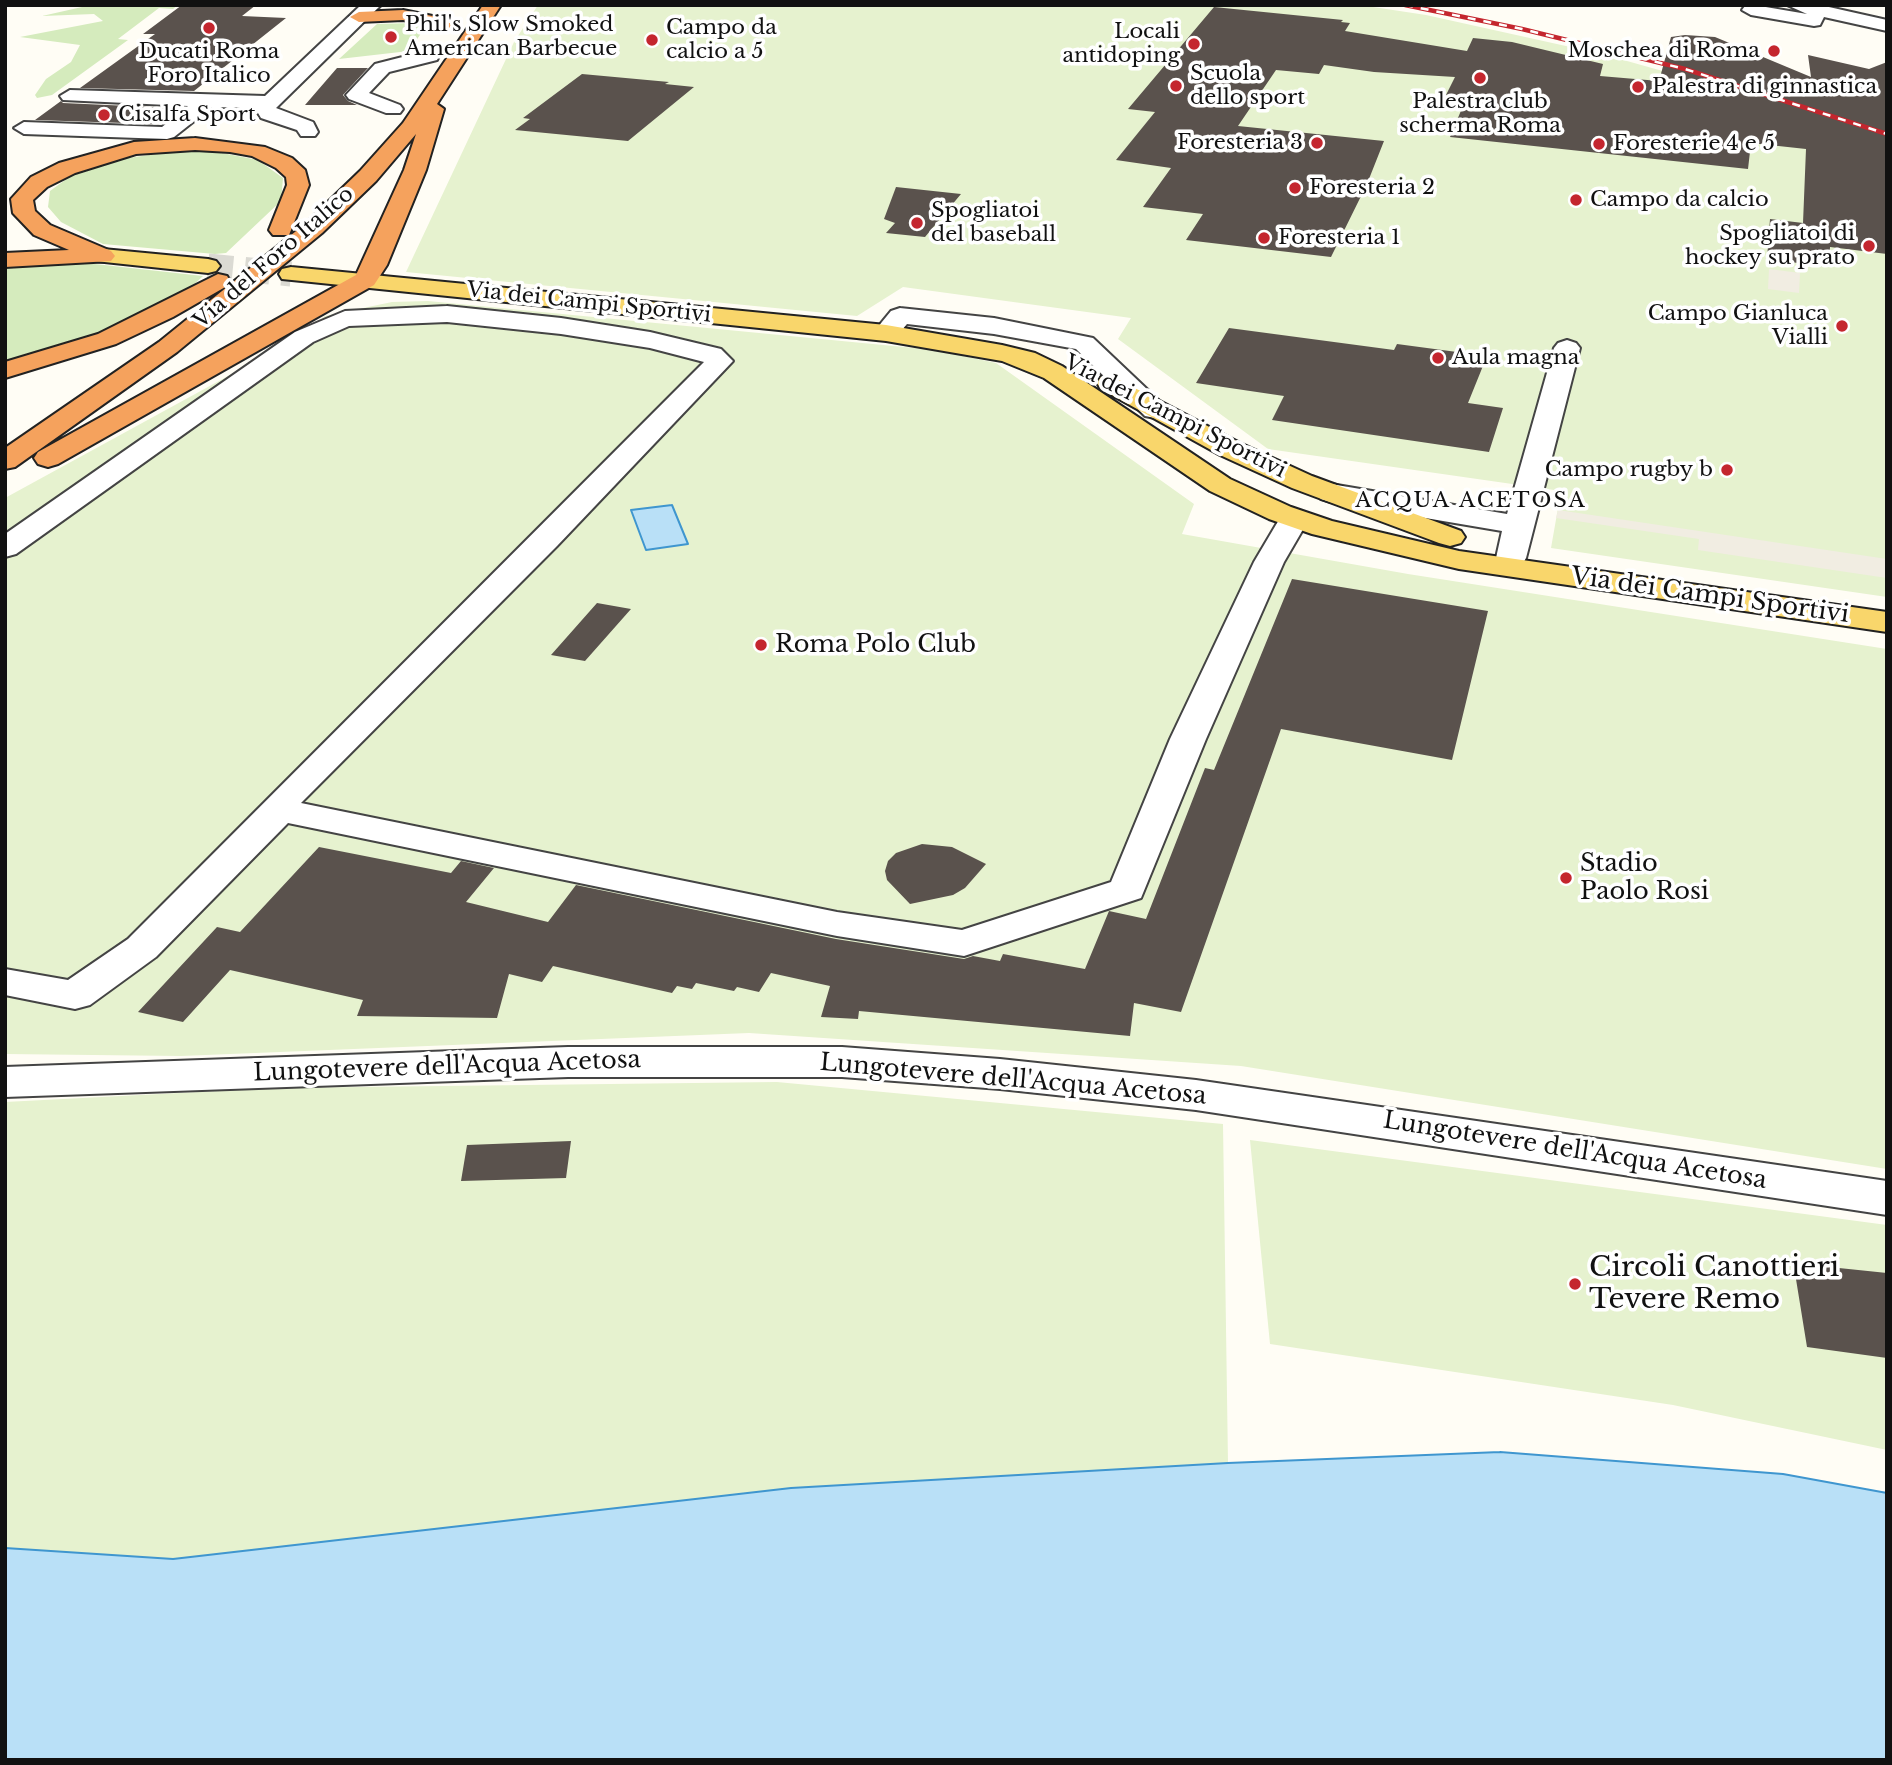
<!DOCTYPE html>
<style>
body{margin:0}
#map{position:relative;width:1892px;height:1765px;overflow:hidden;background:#fffdf5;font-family:"Libre Baskerville",serif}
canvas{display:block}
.frame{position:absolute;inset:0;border:7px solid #111;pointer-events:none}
</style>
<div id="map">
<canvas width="1892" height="1765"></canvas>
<div class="frame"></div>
</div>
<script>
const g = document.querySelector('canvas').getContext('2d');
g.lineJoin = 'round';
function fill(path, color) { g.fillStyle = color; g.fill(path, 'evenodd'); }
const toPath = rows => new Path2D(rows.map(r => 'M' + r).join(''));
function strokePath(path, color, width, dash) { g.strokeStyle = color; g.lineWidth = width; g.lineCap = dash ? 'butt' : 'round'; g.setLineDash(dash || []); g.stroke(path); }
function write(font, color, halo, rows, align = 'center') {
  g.font = font + ' "Libre Baskerville",serif'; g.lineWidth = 7; g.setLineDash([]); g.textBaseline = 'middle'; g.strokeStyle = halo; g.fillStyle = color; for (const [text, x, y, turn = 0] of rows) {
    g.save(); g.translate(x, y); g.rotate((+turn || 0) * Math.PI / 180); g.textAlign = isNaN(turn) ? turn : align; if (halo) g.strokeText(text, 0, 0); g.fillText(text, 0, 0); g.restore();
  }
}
fill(toPath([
 [91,5,178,5,173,9,159,8,118,39,128,40,52,95,37,98,35,95,46,79,71,62,80,45,20,37,103,21,94,14,42,16],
 [413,23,426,26,409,51,339,59,377,24],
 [177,151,212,151,258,160,283,178,281,201,226,253,215,254,103,244,61,222,48,207,50,191,72,175,114,160],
 [41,262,95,264,203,276,184,294,126,325,5,366,5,265]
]), '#d5ebbd');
fill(toPath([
 [538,5,1360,5,1426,15,1602,54,1759,98,1887,143,1887,597,1551,548,1561,491,1268,449,1118,339,1131,318,903,287,857,316,406,272,514,42],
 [428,301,935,350,996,363,1194,504,1182,534,1408,574,1887,649,1887,1169,1241,1066,749,1033,181,1056,5,1054,5,498,292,341,325,316,392,302],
 [777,1082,1223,1124,1228,1463,791,1488,173,1559,5,1548,5,1102,276,1088],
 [1250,1140,1887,1225,1887,1450,1673,1405,1270,1344]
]), '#e6f2cf');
fill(toPath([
 [1769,269,1800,273,1799,293,1768,289],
 [1558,510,1887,559,1887,578,1698,550,1699,539,1556,518]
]), '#f1ede2');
const water = toPath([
 [672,505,688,544,646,550,631,510,672,505],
 [1500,1452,1783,1474,1887,1493,1887,1760,5,1760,5,1548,173,1559,791,1488,1228,1463,1500,1452]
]);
fill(water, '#b9e0f7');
strokePath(water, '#3f96cf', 2);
fill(toPath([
 [182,5,256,5,242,16,286,18,194,91,80,88,155,34,143,34],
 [1214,7,1343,20,1341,22,1350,23,1345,31,1467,51,1473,38,1512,42,1603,64,1600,76,1659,81,1671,37,1685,35,1715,37,1811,77,1808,55,1869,69,1887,62,1887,254,1830,247,1829,267,1767,259,1770,219,1803,223,1806,149,1751,143,1748,169,1450,137,1465,101,1444,99,1455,77,1374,72,1324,65,1319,74,1276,70,1238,126,1384,141,1367,184,1331,257,1186,240,1203,214,1143,207,1171,168,1116,160,1155,112,1128,109],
 [337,68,368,68,343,95,348,101,357,105,305,105],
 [582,74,669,82,665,84,694,87,628,141,515,130,530,119,523,118],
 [61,101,63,103,174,108,155,124,35,120],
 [896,187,961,194,925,237,886,233,895,223,884,219],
 [1229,328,1394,350,1397,344,1487,356,1468,403,1503,408,1489,452,1272,420,1284,396,1196,383],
 [1292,579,1488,611,1452,760,1281,729,1181,1012,1134,1003,1130,1036,859,1011,858,1019,821,1017,830,986,771,973,759,992,737,987,734,991,696,983,692,989,677,986,672,993,553,966,542,982,509,974,497,1018,357,1016,363,1000,230,970,183,1022,138,1012,217,927,240,932,319,847,451,873,461,861,494,868,466,902,548,922,576,885,836,939,964,959,973,956,1000,961,1003,954,1085,969,1109,911,1146,919,1205,768,1214,770],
 [597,603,631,609,585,661,551,655],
 [922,844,952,847,986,864,965,888,953,895,910,904,887,880,885,871,888,861,896,853],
 [571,1141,566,1178,461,1181,467,1145],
 [1810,1265,1887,1273,1887,1358,1807,1347,1795,1273,1812,1276]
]), '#5a524d');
strokePath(toPath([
 [208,266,291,274]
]), '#dbdad3', 25, [25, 12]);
const minor = toPath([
 [361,5,381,5,276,108,313,122,318,132,315,136,301,136,297,130,261,118,255,108,212,107,174,137,167,139,24,134,14,128,24,122,162,127,188,106,63,100,60,96,70,90,265,96,361,5],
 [1754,5,1807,14,1787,5,1820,5,1887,20,1887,31,1824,17,1820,25,1814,26,1751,15,1742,10,1745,6,1754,5],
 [430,50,439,56,437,60,389,72,369,93,400,105,403,109,400,113,386,113,349,99,346,95,375,64,430,50],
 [447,306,561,318,650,332,721,349,733,361,557,546,301,803,837,912,962,930,1111,882,1170,739,1254,562,1283,513,1294,510,1305,513,1309,519,1284,562,1206,739,1141,898,964,956,837,936,288,823,156,957,90,1005,75,1009,5,995,5,969,68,980,128,939,704,362,650,348,561,334,447,322,349,326,313,342,16,554,5,557,5,534,295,332,345,311,447,306],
 [900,308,994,318,1093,338,1169,410,1165,416,1155,418,1145,416,1076,349,994,334,907,324,895,338,877,338,873,333,877,328,891,311,900,308],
 [1567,340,1576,343,1580,348,1526,558,1522,565,1511,567,1500,565,1496,558,1502,531,1331,502,1321,499,1316,493,1321,487,1331,484,1507,514,1554,348,1558,343,1567,340],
 [568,1047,842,1047,1000,1059,1196,1080,1887,1181,1887,1215,1196,1110,1000,1089,842,1077,568,1077,5,1097,5,1067,568,1047]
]);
const major = toPath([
 [103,249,208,259,216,261,220,266,216,271,208,273,95,261,91,256,95,251,103,249],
 [291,267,886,325,1002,345,1035,353,1062,366,1230,479,1291,507,1332,521,1459,551,1887,612,1887,632,1459,569,1312,534,1269,519,1210,491,1044,378,1002,361,886,341,282,279,279,274,282,269,291,267],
 [1110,375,1240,443,1312,476,1461,531,1465,537,1461,543,1450,546,1439,543,1292,488,1220,455,1101,389,1097,383,1101,377,1110,375]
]);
const highway = toPath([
 [483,5,501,5,437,104,444,109,426,170,387,265,374,285,58,464,48,467,38,464,34,458,38,452,356,275,404,170,416,134,376,181,322,233,177,352,15,467,5,469,5,448,159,342,306,223,360,171,403,123,483,5],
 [403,10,457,21,460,25,451,30,403,20,359,22,350,17,359,12,403,10],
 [195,138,265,147,292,158,305,170,309,185,289,235,273,235,269,230,287,185,286,177,276,168,252,156,230,152,195,150,136,154,75,173,47,187,33,200,35,211,50,225,111,251,115,256,111,261,5,267,5,253,69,250,34,235,13,213,11,199,31,177,59,163,134,142,195,138],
 [218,274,227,276,230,281,227,286,173,317,116,344,5,378,5,362,98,334,218,274]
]);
strokePath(minor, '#444', 4);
strokePath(major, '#222', 4);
strokePath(highway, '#222', 4);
fill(minor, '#fff');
fill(major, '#f9d66b');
fill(highway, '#f5a25d');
const rail = toPath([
 [1405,5,1522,29,1685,69,1887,134]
]);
strokePath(rail, '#c4262e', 4.5);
strokePath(rail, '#fff', 2.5, [8]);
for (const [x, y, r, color] of [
 [209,28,7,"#c4262e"],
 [391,37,7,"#c4262e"],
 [652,40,7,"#c4262e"],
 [1194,44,7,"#c4262e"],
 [1774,51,7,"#c4262e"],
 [1480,78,7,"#c4262e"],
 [1176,86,7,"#c4262e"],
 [1638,87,7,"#c4262e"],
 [104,115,7,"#c4262e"],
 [1317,143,7,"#c4262e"],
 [1599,144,7,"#c4262e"],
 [1295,188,7,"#c4262e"],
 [1576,200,7,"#c4262e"],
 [917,223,7,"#c4262e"],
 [1264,238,7,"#c4262e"],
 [1869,246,7,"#c4262e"],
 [1842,326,7,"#c4262e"],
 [1438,358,7,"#c4262e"],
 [1727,470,7,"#c4262e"],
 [761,645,7,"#c4262e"],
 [1566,878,7,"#c4262e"],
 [1575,1284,7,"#c4262e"]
]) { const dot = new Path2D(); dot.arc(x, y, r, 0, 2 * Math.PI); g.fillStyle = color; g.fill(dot); strokePath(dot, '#fff', 2.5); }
write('21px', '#111', '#fff', [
 ["Phil's Slow Smoked",405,25],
 ["American Barbecue",405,49],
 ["Campo da",666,28],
 ["calcio a 5",666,52],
 ["Locali",1180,32,"right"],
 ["antidoping",1180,56,"right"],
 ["Moschea di Roma",1760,51,"right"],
 ["Ducati Roma",209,52,"center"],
 ["Foro Italico",209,76,"center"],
 ["Scuola",1190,74],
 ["dello sport",1190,98],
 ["Palestra di ginnastica",1652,87],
 ["Palestra club",1480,102,"center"],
 ["scherma Roma",1480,126,"center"],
 ["Cisalfa Sport",118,115],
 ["Foresteria 3",1303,143,"right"],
 ["Foresterie 4 e 5",1613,144],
 ["Foresteria 2",1309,188],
 ["Campo da calcio",1590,200],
 ["Spogliatoi",931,211],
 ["del baseball",931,235],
 ["Spogliatoi di",1855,234,"right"],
 ["hockey su prato",1855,258,"right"],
 ["Foresteria 1",1278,238],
 ["Campo Gianluca",1828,314,"right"],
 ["Vialli",1828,338,"right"],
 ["Aula magna",1452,358],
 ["Campo rugby b",1713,470,"right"]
], 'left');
write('21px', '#111', '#fff', [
 ["Via del Foro Italico",274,258,-41],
 ["Via dei Campi Sportivi",589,303,6],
 ["Via dei Campi Sportivi",1175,417,27]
]);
g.letterSpacing = '2px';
write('21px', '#111', '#fff', [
 ["ACQUA ACETOSA",1471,501]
]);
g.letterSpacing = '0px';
write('24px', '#111', '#fff', [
 ["Via dei Campi Sportivi",1710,596,8],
 ["Lungotevere dell'Acqua Acetosa",447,1067,-2],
 ["Lungotevere dell'Acqua Acetosa",1013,1080,5],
 ["Lungotevere dell'Acqua Acetosa",1575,1151,9]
]);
write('24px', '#111', '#fff', [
 ["Roma Polo Club",775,645],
 ["Stadio",1580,864],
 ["Paolo Rosi",1580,892]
], 'left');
write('28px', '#111', '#fff', [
 ["Circoli Canottieri",1589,1268],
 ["Tevere Remo",1589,1300]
], 'left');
</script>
